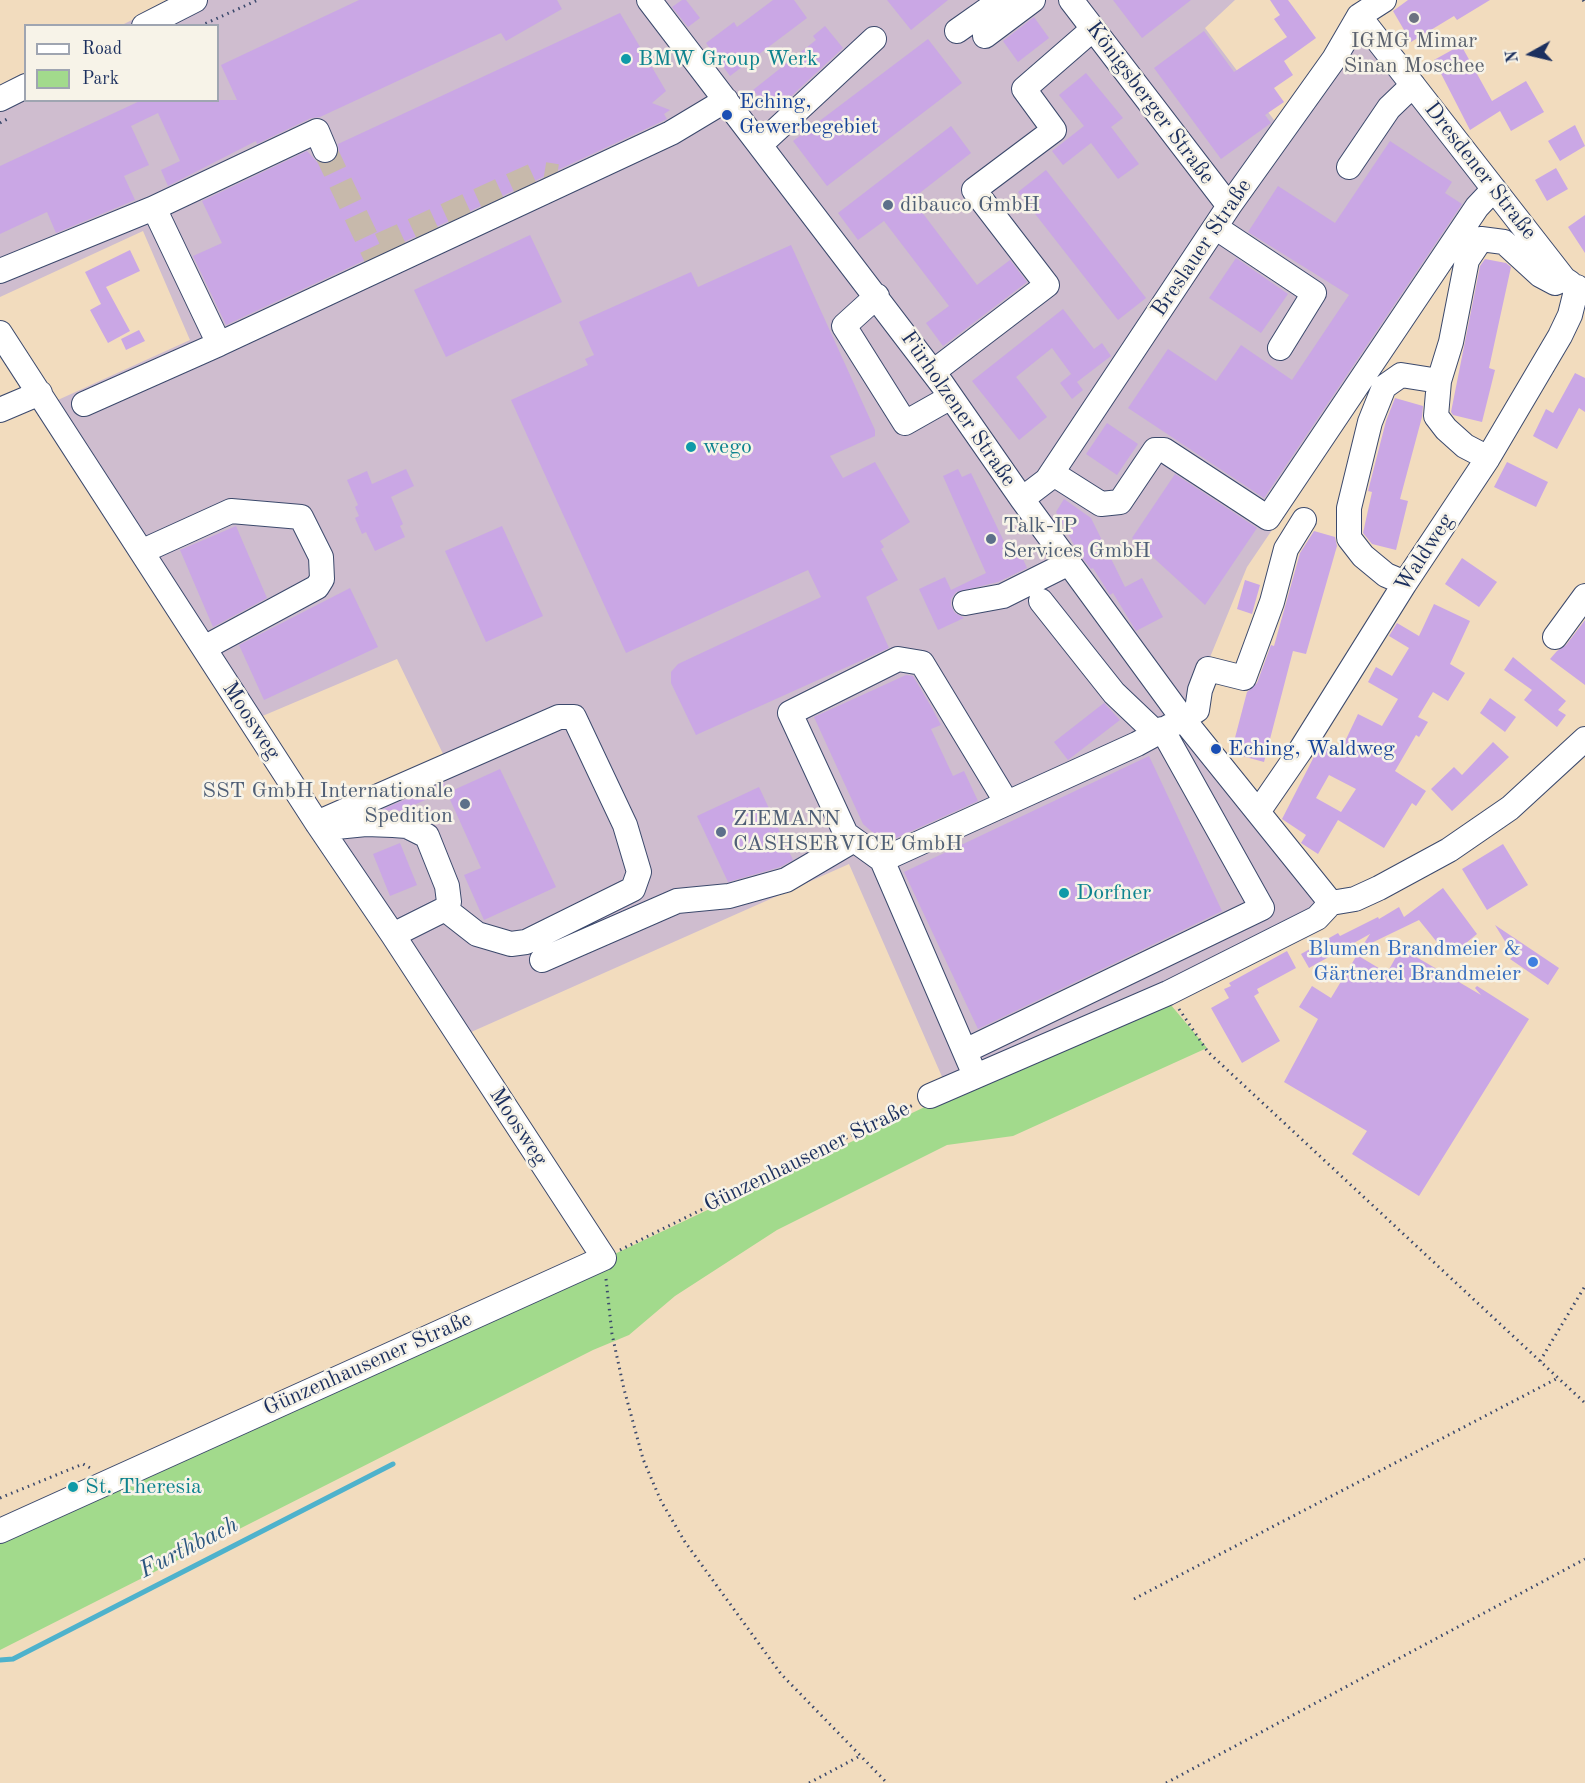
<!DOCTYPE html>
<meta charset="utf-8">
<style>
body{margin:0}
#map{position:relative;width:1585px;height:1783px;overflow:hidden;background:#f2dcbe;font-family:"Old Standard TT",serif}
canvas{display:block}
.legend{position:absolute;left:24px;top:24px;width:195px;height:78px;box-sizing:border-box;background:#f7f3e8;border:2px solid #9fa5b1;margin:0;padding:8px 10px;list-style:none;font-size:18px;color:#1b2f5e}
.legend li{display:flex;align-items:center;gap:12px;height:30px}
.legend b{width:30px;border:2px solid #9fa5b1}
.north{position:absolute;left:1501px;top:24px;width:60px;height:60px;-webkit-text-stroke:4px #f7f3e8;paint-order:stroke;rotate:262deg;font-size:16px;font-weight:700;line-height:24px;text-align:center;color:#1b2f5e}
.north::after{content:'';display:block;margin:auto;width:21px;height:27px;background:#1b2f5e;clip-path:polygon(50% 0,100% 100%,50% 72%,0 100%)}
</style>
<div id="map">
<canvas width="1585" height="1783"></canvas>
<ul class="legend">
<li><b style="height:8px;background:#fff"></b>Road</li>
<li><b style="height:16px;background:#a2da8c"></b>Park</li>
</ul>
<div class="north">N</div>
</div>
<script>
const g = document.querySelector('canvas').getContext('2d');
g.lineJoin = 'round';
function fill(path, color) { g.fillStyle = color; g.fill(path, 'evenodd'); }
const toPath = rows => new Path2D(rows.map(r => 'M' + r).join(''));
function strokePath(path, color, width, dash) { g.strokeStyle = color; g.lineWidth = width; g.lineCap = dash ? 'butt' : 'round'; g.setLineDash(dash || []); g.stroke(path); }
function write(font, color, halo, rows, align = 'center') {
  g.font = font + ' "Old Standard TT",serif'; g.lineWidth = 5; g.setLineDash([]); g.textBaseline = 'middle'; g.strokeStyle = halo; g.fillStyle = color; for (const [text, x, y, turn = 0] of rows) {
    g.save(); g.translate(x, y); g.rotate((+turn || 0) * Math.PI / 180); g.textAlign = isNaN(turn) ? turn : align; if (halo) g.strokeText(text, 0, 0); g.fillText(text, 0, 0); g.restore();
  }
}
fill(toPath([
 [172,0,1235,0,1205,28,1277,124,1359,25,1495,200,1247,567,1181,728,1331,903,950,1095,849,864,451,1041,309,821,445,758,397,659,246,723,38,409,190,340,143,231,0,297,0,88,25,75,26,100,218,100,218,26,122,25]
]), '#cfbdcf');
fill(toPath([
 [1165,998,1207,1048,1013,1136,947,1145,777,1230,675,1296,629,1335,593,1350,0,1650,0,1533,602,1260,950,1095]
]), '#a2da8c');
strokePath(toPath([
 [0,1660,13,1659,393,1464]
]), '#4eb2cc', 5);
fill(toPath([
 [359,0,557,0,562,9,506,41,501,33,320,117,311,118,257,144,256,141,168,186,161,170,180,161,158,113,131,126,149,165,124,176,135,200,56,233,47,212,0,234,0,166,142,100,237,100,221,65],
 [682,0,686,0,700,18,688,27,672,7],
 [773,0,794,0,807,18,730,76,706,43,734,22,737,27],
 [887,0,948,0,911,30],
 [1113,0,1191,0,1142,38],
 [1270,0,1288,0,1316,38,1284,61,1293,75,1274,88,1284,102,1265,115,1271,123,1221,159,1154,68,1204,31,1234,72,1287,37,1274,19,1280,15],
 [1408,0,1490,0,1457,20,1454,16,1411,42,1393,11],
 [620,13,666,91,652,103,670,110,664,114,667,119,226,325,193,256,222,243,202,201,307,151,317,162,331,163,339,152,338,144],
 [1034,17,1049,38,1018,62,1003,41],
 [825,26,843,48,786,101,784,99,770,111,753,90,816,40,813,36],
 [928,39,962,83,827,186,793,141],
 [1461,45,1492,101,1526,81,1544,112,1511,131,1500,111,1470,130,1434,60],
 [1086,73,1123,118,1111,127,1139,164,1118,179,1091,143,1063,165,1052,151,1084,126,1059,95],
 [1575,125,1585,146,1560,161,1548,141],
 [951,126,971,153,912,199,977,285,1010,260,1027,282,943,346,926,323,949,306,884,221,858,240,838,213],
 [1390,141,1452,182,1445,193,1462,204,1264,498,1128,408,1168,349,1216,381,1241,345,1292,380,1349,295,1248,232,1278,186,1335,223],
 [1556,168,1568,189,1547,201,1535,180],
 [1046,170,1146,298,1118,320,1018,192],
 [1585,215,1585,253,1568,227],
 [530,235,562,302,446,357,414,290],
 [791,245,875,430,875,436,830,456,843,478,875,462,910,522,880,541,884,547,881,549,898,580,866,597,889,648,696,735,671,683,671,672,678,664,821,597,808,570,626,653,511,400,588,365,585,359,594,355,579,322,691,272,698,287],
 [130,250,140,271,106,287,130,331,108,343,90,310,101,304,85,272],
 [1236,258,1288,294,1261,333,1209,298],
 [1485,259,1506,263,1511,267,1489,368,1495,370,1482,422,1453,415,1451,412,1480,266],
 [1063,309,1094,349,1102,343,1111,356,1077,382,1052,348,1016,377,1047,417,1019,440,972,381],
 [139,330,145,341,126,350,121,339],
 [1575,373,1585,378,1585,412,1579,408,1557,449,1533,436,1546,409,1553,413],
 [1071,374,1083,390,1072,399,1060,383],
 [1395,398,1423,406,1422,417,1400,499,1408,501,1396,550,1372,544,1363,533,1372,492,1368,491,1386,421],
 [1107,423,1138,444,1117,475,1086,454],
 [1507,462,1548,482,1536,507,1494,487],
 [406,469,414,486,391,497,403,524,400,526,405,537,375,551,366,532,362,534,355,518,359,516,355,507,358,505,347,480,367,471,372,484],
 [958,469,962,477,971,473,1010,554,1019,550,1027,568,998,582,956,592,951,599,951,606,955,613,964,618,938,630,919,589,945,577,951,590,986,573,943,476],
 [1175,474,1257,528,1205,605,1132,538],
 [1064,499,1091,518,1125,587,1142,578,1163,617,1136,631,1113,593,1110,595,1093,568,1091,569,1078,552,1056,512],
 [236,526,267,598,213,627,180,550],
 [502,526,543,616,486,642,445,551],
 [1314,531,1335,537,1337,546,1306,654,1293,651,1264,762,1231,753,1247,692,1257,683,1271,645,1274,646,1300,553],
 [1462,558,1497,582,1479,607,1445,584],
 [1245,580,1260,585,1252,614,1237,609],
 [350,588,378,647,264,700,239,645],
 [1434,604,1470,621,1450,664,1465,673,1448,701,1433,692,1418,717,1428,722,1419,737,1416,735,1395,771,1426,791,1416,806,1412,803,1384,848,1338,820,1318,854,1301,843,1306,835,1282,819,1320,745,1339,754,1358,714,1382,726,1398,699,1368,682,1376,667,1392,676,1409,648,1389,636,1397,623,1419,636],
 [1329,775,1356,789,1341,812,1316,798],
 [1585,620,1585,685,1550,659,1557,651,1566,645],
 [1513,657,1566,701,1558,710,1566,715,1557,727,1524,700,1532,690,1504,670],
 [906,675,913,676,932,708,941,725,931,729,953,776,964,771,978,801,885,843,863,824,814,717],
 [1490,698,1516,717,1505,732,1480,713],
 [1104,703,1120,720,1068,760,1054,742],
 [1493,742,1509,757,1452,811,1431,789,1454,767,1462,775],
 [1149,756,1222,911,978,1029,904,872],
 [500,769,556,887,484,920,464,875,481,868,447,793],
 [444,783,447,790,401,811,381,810],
 [759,787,793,860,780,867,728,882,697,816],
 [400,843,417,885,390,896,373,854],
 [1503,844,1528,885,1487,910,1462,869],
 [1443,888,1477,934,1449,957,1419,920,1361,948,1370,934,1309,968,1301,954,1338,933,1340,936,1378,917,1379,919,1399,907,1404,917],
 [1495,925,1559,968,1548,985,1510,959,1514,956],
 [1401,948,1481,995,1475,988,1477,986,1529,1019,1419,1196,1352,1154,1367,1131,1284,1082,1318,1019,1299,1007,1312,986,1331,998,1357,955,1387,973],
 [1287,951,1296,968,1257,989,1259,993,1254,996,1280,1041,1242,1063,1211,1008,1229,998,1224,989,1231,986,1229,983]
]), '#caa7e5');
strokePath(toPath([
 [325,150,377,260],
 [380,245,538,173,557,176]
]), '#c7b9ab', 24, [24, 12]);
const minor = toPath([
 [649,0,942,384,1022,499,1183,719,1331,903],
 [1071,0,1229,206],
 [1359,16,1564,279,1570,283],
 [144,26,195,0],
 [957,31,1001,0],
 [985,36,1033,0],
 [0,99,26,86],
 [760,145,874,39],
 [325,150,317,131,154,208,219,344,671,133,726,100],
 [1349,167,1389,108,1413,85],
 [1215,227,1314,293,1280,348],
 [0,271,154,208],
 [877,296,844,326,905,423,951,397],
 [0,333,317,823,393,935,604,1258,0,1531],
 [933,372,1047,285,974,190,1054,130,1024,89,1093,29],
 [84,404,219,344],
 [0,410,40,393],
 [1488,458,1465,446,1446,429,1436,416,1439,381,1451,342,1467,260,1481,239,1504,242,1540,275,1555,283,1564,279],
 [1052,473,1101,504,1120,502,1155,450,1164,450,1268,518,1477,207,1494,189],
 [1022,499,1047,480,1229,206,1334,59,1359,16,1384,0],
 [143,551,231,511,301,517,321,557,322,579,317,587,204,648],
 [1405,583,1386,575,1363,556,1349,538,1349,508,1370,422,1384,387,1401,375,1439,381],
 [1041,601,1114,693,1155,732],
 [965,603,1003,596,1069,563],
 [1555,637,1585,596],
 [1007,803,922,663,898,659,790,713,846,834,882,860,1137,744,1183,719,1197,710,1200,690,1208,669,1244,678,1272,602,1286,549,1304,520],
 [1258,812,1300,751,1405,583,1488,458,1560,336,1570,315,1577,287],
 [317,823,559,717,574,717,625,825,639,872,633,889,526,942,511,944,477,934,445,909],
 [326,828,366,824,393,825,407,826,427,836,447,886,449,902,445,909,393,935],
 [882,860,971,1066],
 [542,960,677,901,729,896,786,880,854,840],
 [965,1051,1262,908,1162,729],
 [930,1096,1168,993,1317,918,1331,903,1355,899,1379,888,1449,850,1510,808,1585,739]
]);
strokePath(minor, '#3b496c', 26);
strokePath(toPath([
 [1583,0,1585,3],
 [200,26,258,0],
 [0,123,9,118],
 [1179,1009,1208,1052,1585,1403],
 [620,1250,913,1105],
 [606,1279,612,1334,624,1389,643,1459,661,1501,685,1542,781,1674,887,1783],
 [1540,1361,1585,1286],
 [0,1498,83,1464,92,1469],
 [1134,1599,1558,1378],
 [809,1783,860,1756],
 [1166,1783,1585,1559]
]), '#3b496c', 3, [1.5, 4.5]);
strokePath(minor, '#fff', 24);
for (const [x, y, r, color] of [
 [1414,18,6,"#6b7280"],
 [626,59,6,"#0f9aa8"],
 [727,115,6,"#1a4fb4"],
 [888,205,6,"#5c6f8a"],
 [691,447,6,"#0f9aa8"],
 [991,539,6,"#5c6f8a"],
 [1216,749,6,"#1a4fb4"],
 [465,804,6,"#5c6f8a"],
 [721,832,6,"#5c6f8a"],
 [1064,893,6,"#0f9aa8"],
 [1533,962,6,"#3f7fe0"],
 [73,1487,6,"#0f9aa8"]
]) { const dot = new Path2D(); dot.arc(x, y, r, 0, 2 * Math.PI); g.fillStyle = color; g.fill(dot); strokePath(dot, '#f7f3e8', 2); }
write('22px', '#5b616d', '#f7f3e8', [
 ["IGMG Mimar",1414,41],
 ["Sinan Moschee",1414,66]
]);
write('22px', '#0d838f', '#f7f3e8', [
 ["BMW Group Werk",638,59],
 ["wego",703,447],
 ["Dorfner",1076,893],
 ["St. Theresia",85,1487]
], 'left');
write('22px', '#164399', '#f7f3e8', [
 ["Eching,",739,102],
 ["Gewerbegebiet",739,127],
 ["Eching, Waldweg",1228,749]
], 'left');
write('22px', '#1b2f5e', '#f7f3e8', [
 ["Königsberger Straße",1150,103,53],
 ["Dresdener Straße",1480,171,52],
 ["Breslauer Straße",1202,248,-56],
 ["Fürholzener Straße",958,409,55],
 ["Waldweg",1425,553,-57],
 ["Moosweg",251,721,57],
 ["Moosweg",518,1127,57],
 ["Günzenhausener Straße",807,1157,-26],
 ["Günzenhausener Straße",368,1364,-24]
]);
write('22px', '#4e5e75', '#f7f3e8', [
 ["dibauco GmbH",900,205],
 ["Talk-IP",1003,526],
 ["Services GmbH",1003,551],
 ["SST GmbH Internationale",453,791,"right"],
 ["Spedition",453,816,"right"],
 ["ZIEMANN",733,819],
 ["CASHSERVICE GmbH",733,844]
], 'left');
write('22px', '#366cbe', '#f7f3e8', [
 ["Blumen Brandmeier &",1521,949],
 ["Gärtnerei Brandmeier",1521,974]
], 'right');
write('italic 24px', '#2a567f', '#f7f3e8', [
 ["Furthbach",189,1548,-27]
]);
</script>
